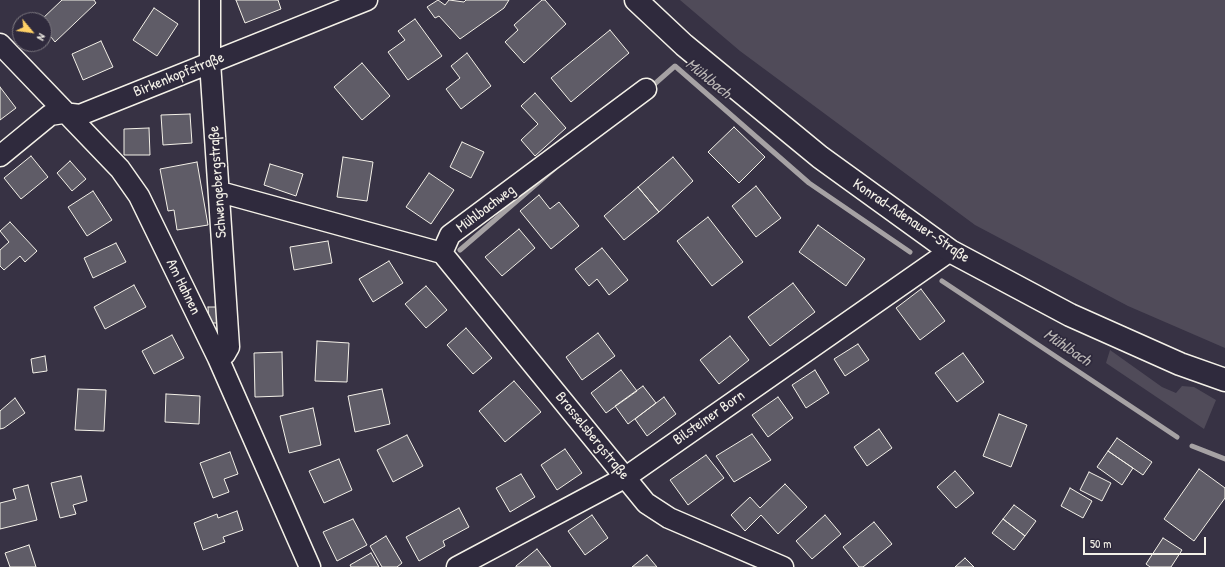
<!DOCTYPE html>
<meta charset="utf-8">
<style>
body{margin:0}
#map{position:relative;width:1225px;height:567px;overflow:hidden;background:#373244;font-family:"Patrick Hand",sans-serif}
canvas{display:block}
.north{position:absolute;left:12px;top:12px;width:40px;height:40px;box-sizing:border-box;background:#2f2a3d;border:1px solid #7e7a81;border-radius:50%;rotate:119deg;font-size:11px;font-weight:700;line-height:16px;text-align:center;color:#f4f1e8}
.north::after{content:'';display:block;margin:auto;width:14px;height:18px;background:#ffd166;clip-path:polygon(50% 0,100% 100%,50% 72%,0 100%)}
.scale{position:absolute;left:1083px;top:537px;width:123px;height:18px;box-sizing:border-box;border:2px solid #f4f1e8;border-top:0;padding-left:5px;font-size:12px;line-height:14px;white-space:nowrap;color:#f4f1e8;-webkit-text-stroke:3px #2f2a3d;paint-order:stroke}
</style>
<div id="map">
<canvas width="1225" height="567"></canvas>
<div class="north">N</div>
<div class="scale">50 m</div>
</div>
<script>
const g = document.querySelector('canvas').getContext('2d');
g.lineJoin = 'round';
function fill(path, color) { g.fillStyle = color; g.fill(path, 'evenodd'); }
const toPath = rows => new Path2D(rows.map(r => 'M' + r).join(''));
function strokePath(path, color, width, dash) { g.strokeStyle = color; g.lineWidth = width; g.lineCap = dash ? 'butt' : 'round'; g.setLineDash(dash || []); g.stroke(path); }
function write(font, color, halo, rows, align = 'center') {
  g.font = font + ' "Patrick Hand",sans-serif'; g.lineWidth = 3.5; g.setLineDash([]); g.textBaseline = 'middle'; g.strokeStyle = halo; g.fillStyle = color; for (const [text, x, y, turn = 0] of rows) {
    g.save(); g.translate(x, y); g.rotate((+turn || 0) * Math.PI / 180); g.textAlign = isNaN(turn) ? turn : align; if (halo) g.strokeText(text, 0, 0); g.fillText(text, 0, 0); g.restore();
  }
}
fill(toPath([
 [680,0,1225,0,1225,348,1128,306,975,225,740,51],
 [1110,350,1162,387,1176,393,1182,386,1194,387,1216,400,1204,429,1106,363]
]), '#504b59');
strokePath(toPath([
 [650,88,675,66,809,183,910,252],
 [460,250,555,168],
 [942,281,1177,437],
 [1192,446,1225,459]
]), '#a6a2a4', 5);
const building = toPath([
 [62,0,94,0,96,3,55,42,51,37,46,41,44,39,44,20,41,20,62,0],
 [236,0,278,0,281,9,245,23,236,0],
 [438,0,445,5,449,0,464,2,466,0,509,0,504,8,460,39,439,16,435,18,427,7,438,0],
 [542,0,545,0,566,24,524,63,505,42,518,30,514,25,542,0],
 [154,8,178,24,157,56,133,40,154,8],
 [415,19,442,56,408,80,388,52,405,40,398,31,415,19],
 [610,30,629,53,571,102,551,78,610,30],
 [101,41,113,67,83,80,72,54,101,41],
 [467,53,491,86,461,109,446,89,460,78,451,66,467,53],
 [362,63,390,96,362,120,334,87,362,63],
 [0,87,16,108,0,120,0,87],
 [535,93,566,128,535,156,521,140,538,124,521,106,535,93],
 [190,114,192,143,163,145,161,115,190,114],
 [734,127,765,157,739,183,708,152,734,127],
 [149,128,150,155,124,155,124,129,149,128],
 [462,142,484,152,471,178,450,167,462,142],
 [31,156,48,177,21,199,4,178,31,156],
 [343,157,373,162,367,201,337,197,343,157],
 [673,157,693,181,659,212,638,187,673,157],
 [70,161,86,179,72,191,57,173,70,161],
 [197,162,208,225,177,230,174,210,168,211,160,169,197,162],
 [270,164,303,174,296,196,264,185,270,164],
 [429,173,454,190,431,224,406,207,429,173],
 [756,186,781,218,756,237,732,206,756,186],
 [638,187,659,212,624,240,604,216,638,187],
 [93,191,112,220,87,236,68,207,93,191],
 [539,195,550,209,559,202,579,226,551,249,520,211,539,195],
 [708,217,743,262,712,286,677,241,708,217],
 [10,222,37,251,25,262,20,256,4,270,0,266,0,250,9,242,0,231,10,222],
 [818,225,865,259,846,286,799,252,818,225],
 [519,229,535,248,502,276,485,257,519,229],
 [328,241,332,263,294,270,290,247,328,241],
 [116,243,126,262,93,278,84,258,116,243],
 [602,248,628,280,609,295,597,279,589,286,575,269,602,248],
 [389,261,403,283,373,302,359,279,389,261],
 [793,283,815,312,770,346,748,317,793,283],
 [134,285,146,307,105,329,94,307,134,285],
 [426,286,447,310,426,328,405,304,426,286],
 [921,289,945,321,920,340,896,308,921,289],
 [208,307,216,307,217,323,209,323,208,307],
 [466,328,492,358,473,374,447,345,466,328],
 [598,333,615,356,582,380,566,357,598,333],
 [172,335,184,358,154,374,142,351,172,335],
 [730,336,749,360,719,384,700,360,730,336],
 [317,341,349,343,347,382,315,381,317,341],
 [858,344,869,360,845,376,834,359,858,344],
 [282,352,283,396,255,397,254,353,282,352],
 [963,353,984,382,957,402,935,373,963,353],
 [45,356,47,371,33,373,31,359,45,356],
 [621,370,637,391,606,413,591,393,621,370],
 [815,370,829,393,806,408,792,385,815,370],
 [514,381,541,412,505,442,479,411,514,381],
 [643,386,656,403,628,424,615,406,643,386],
 [78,389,106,390,104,431,75,430,78,389],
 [382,389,390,424,355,432,348,396,382,389],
 [166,394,200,396,199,424,165,422,166,394],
 [664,397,676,414,647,436,635,419,664,397],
 [778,397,793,418,768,437,752,415,778,397],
 [15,398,25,413,4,428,0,429,0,411,15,398],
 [313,408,321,445,289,453,280,416,313,408],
 [999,414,1027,425,1011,467,983,456,999,414],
 [879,429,892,448,867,466,854,447,879,429],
 [752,434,771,460,734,482,716,456,752,434],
 [407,435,423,466,393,482,377,450,407,435],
 [1117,438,1152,462,1143,475,1108,451,1117,438],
 [565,449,582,473,557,490,541,465,565,449],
 [1108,451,1133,468,1122,485,1097,467,1108,451],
 [230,452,238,474,224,479,229,492,213,498,200,463,230,452],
 [706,455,724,478,688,505,670,480,706,455],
 [339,459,352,490,324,503,309,471,339,459],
 [1199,469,1225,488,1225,498,1194,541,1164,519,1199,469],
 [955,471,974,493,956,508,937,487,955,471],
 [1089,472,1111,483,1102,501,1080,490,1089,472],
 [521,474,535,497,510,512,496,488,521,474],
 [81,476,87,501,73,505,76,514,60,518,51,483,81,476],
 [785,484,807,507,778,534,761,515,745,531,731,515,750,497,760,508,785,484],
 [28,485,37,520,0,529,0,503,16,499,13,489,28,485],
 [1070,488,1092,501,1083,518,1061,506,1070,488],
 [1014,505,1036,521,1025,536,1003,519,1014,505],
 [459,508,469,527,443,541,445,546,419,561,406,537,459,508],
 [237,511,243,530,223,537,225,542,203,550,194,523,217,514,218,518,237,511],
 [592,515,608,538,585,555,568,531,592,515],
 [825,515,841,534,812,559,796,541,825,515],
 [353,519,367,545,337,561,323,532,353,519],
 [1003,519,1025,536,1014,550,992,533,1003,519],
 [874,522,892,544,863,567,859,567,843,547,874,522],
 [386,536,402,563,397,567,382,567,370,546,386,536],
 [1163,538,1182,550,1171,567,1150,567,1146,564,1163,538],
 [29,545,36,567,10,567,5,553,29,545],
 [537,549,551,567,516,567,516,566,537,549],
 [371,553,379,567,351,567,350,565,371,553],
 [647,555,657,567,632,567,647,555],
 [965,558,974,567,955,567,965,558]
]);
fill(building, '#5f5c67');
strokePath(building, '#f4f1e8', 1);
const minor = toPath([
 [210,0,210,62,229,347,225,354,218,358],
 [0,44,120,169,139,196,218,358,310,567],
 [0,156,50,115,63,113,80,115,367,0],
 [220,192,442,253],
 [442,253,646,503,669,518,783,567],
 [442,253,450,235,646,89],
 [457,567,626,477,950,251]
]);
const major = toPath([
 [636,0,684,45,820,157,950,251,1070,315,1180,364,1225,380]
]);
strokePath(minor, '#f4f1e8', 23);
strokePath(major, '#f4f1e8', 25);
strokePath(minor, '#2f2a3d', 20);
strokePath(major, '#2f2a3d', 22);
write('15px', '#f4f1e8', '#2f2a3d', [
 ["Birkenkopfstraße",179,75,-22],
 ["Schwengebergstraße",218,182,-94],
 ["Mühlbachweg",486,209,-37],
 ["Konrad-Adenauer-Straße",911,221,34],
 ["Am Hahnen",183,287,64],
 ["Bilsteiner Born",709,418,-35],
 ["Brasselsbergstraße",592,436,51]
]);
write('italic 16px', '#bab6b5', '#2f2a3d', [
 ["Mühlbach",708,79,39],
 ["Mühlbach",1067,348,34]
]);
</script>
